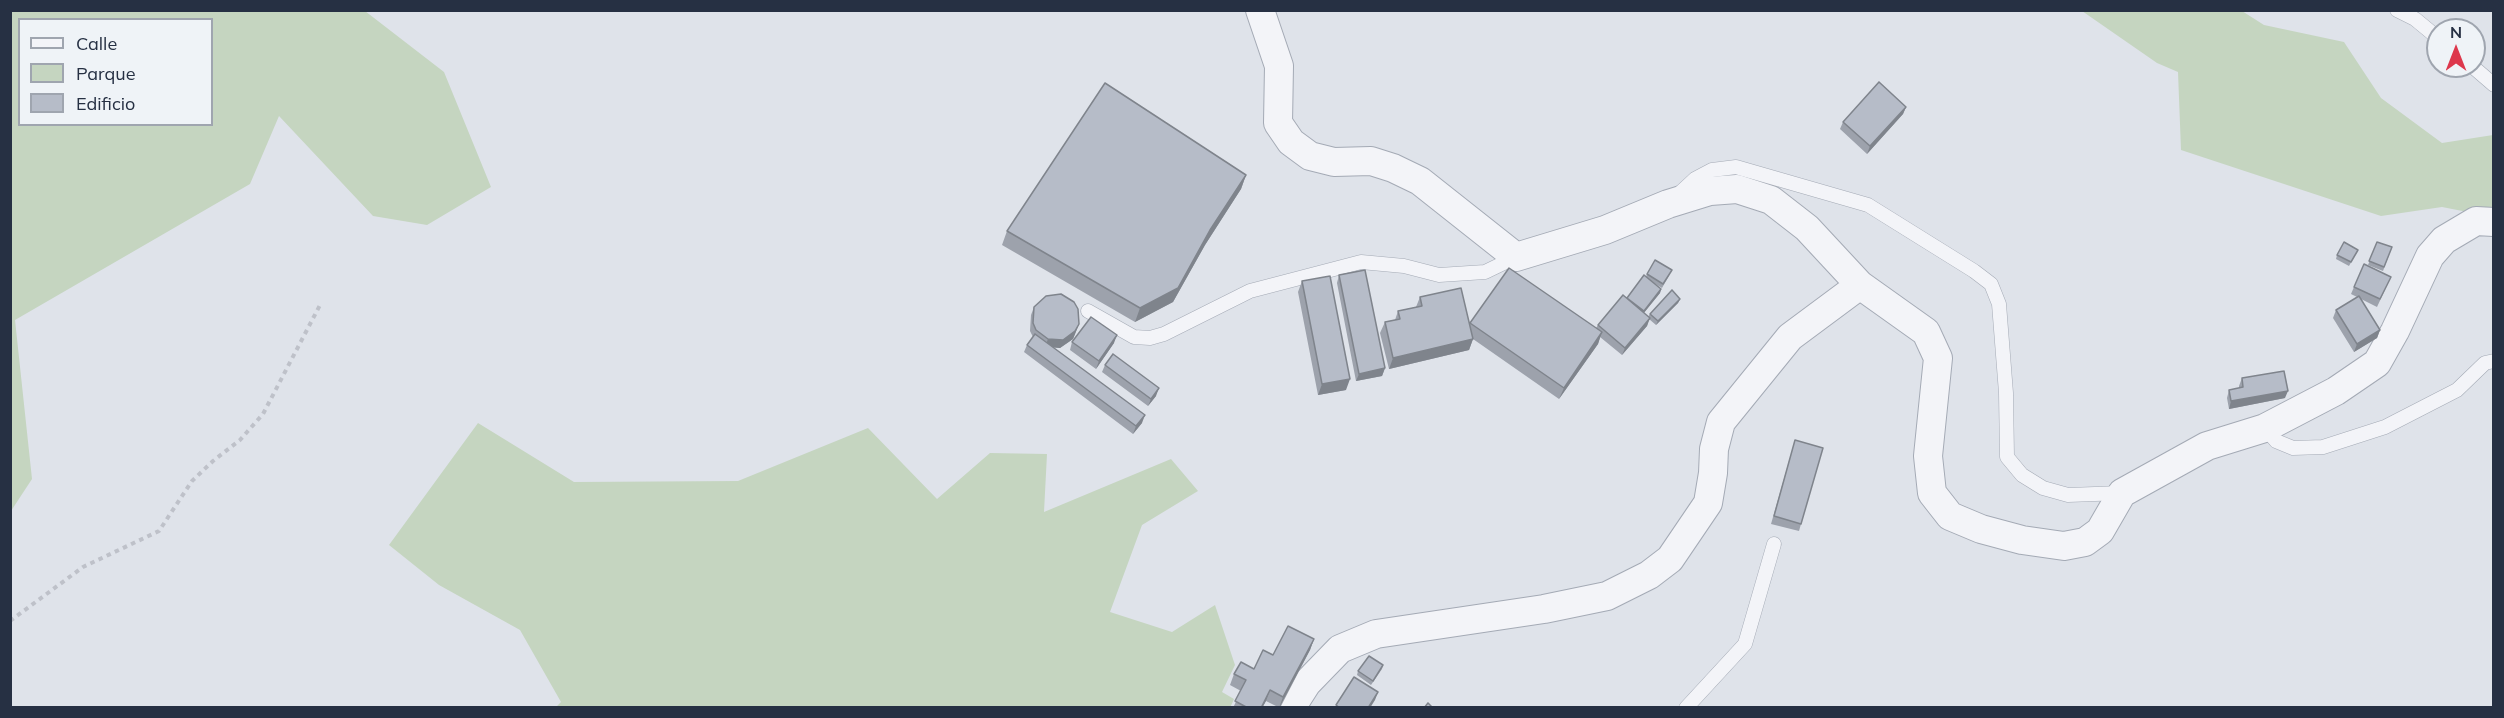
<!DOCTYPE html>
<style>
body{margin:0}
#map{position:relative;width:2504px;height:718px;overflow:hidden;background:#dfe3ea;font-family:Mulish,sans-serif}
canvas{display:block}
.frame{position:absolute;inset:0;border:12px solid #263043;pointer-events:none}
.legend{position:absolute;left:18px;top:18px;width:195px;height:108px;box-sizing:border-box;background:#eff3f7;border:2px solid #9fa5af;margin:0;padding:8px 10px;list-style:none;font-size:18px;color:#263043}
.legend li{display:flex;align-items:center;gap:12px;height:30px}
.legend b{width:30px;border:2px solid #9fa5af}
.north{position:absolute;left:2426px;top:18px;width:60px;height:60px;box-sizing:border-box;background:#eff3f7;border:2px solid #9fa5af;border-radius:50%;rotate:0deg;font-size:16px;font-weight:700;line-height:24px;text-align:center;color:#263043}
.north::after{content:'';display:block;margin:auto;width:21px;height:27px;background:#dd374c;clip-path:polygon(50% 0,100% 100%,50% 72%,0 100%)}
</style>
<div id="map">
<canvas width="2504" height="718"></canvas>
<div class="frame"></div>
<ul class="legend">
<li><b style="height:8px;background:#f3f4f8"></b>Calle</li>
<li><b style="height:16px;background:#c5d5c0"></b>Parque</li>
<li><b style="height:16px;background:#b6bcc8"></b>Edificio</li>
</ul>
<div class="north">N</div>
</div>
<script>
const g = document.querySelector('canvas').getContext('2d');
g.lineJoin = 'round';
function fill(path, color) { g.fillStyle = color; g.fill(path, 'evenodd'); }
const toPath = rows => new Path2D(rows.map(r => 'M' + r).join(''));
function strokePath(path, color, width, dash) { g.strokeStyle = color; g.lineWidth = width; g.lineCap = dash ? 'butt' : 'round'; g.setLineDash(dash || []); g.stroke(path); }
fill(toPath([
 [11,10,365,11,444,72,491,187,427,225,373,216,279,116,250,184,15,320,32,479,11,511],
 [20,20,212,20,212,124,20,124],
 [2082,11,2242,11,2264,25,2344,42,2381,98,2442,143,2493,135,2493,217,2442,207,2381,216,2181,150,2178,72,2157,63],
 [478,423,574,482,738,481,868,428,937,499,990,453,1047,454,1044,512,1171,459,1198,491,1142,525,1110,612,1172,632,1215,605,1235,665,1222,692,1234,699,1230,708,556,707,561,702,520,630,439,585,389,545]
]), '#c5d5c0');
const lane = toPath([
 [2397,10,2415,19,2438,38],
 [2472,66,2494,85],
 [1681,192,1695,179,1712,170,1736,167,1868,205,1974,271,1991,284,1999,304,2006,393,2007,457,2022,475,2043,488,2068,495,2122,493],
 [1088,311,1134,337,1150,338,1164,334,1250,291,1361,262,1404,266,1439,275,1485,272,1516,257],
 [2265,428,2276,441,2293,448,2323,447,2385,427,2457,390,2485,363,2494,361],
 [1686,708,1745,644,1774,544]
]);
const street = toPath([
 [1260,10,1279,66,1278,123,1291,142,1310,156,1334,162,1371,161,1393,168,1420,181,1516,257,1605,230,1668,204,1710,191,1737,189,1771,200,1807,228,1860,285,1926,332,1938,358,1928,456,1932,493,1950,516,1981,529,2022,540,2064,546,2085,542,2100,531,2122,493,2207,446,2265,428,2336,391,2377,363,2395,331,2430,256,2444,240,2476,221,2494,222],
 [1291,708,1307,683,1340,649,1376,634,1544,609,1607,596,1649,575,1670,559,1708,503,1713,473,1714,449,1721,422,1790,337,1860,285]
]);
strokePath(lane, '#a4aab5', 15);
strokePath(street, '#a4aab5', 30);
strokePath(toPath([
 [10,621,83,567,159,531,192,481,213,461,240,440,263,414,320,305]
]), '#bec1c9', 4, [4.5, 4.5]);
strokePath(lane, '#f3f4f8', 14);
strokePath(street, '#f3f4f8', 28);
fill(toPath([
 [1906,107,1903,114,1867,154,1840,129,1843,122],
 [1246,175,1241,189,1205,245,1173,302,1135,322,1002,245,1007,231],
 [2377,242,2392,247,2383,271,2368,265],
 [2358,250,2349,266,2336,259,2337,255],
 [1647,274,1670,274,1662,288,1652,282,1661,289,1660,293,1644,313,1648,317,1650,314,1680,299,1678,303,1656,325,1649,319,1647,326,1622,355,1600,337,1598,344,1559,399,1473,339,1469,350,1389,369,1380,333,1385,322,1395,320,1398,311,1416,307,1420,297,1470,324,1470,323,1596,328,1598,325,1627,298,1646,277],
 [1339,275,1385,368,1382,376,1356,381,1337,283],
 [2391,277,2377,307,2361,299,2380,330,2377,338,2354,352,2333,318,2336,310,2357,297,2351,294,2354,287],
 [1302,281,1346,390,1318,395,1298,292],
 [1034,307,1079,324,1073,339,1060,348,1053,347,1142,423,1133,434,1024,352,1027,345,1033,337,1030,331,1031,315],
 [1072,342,1114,343,1096,369,1070,350],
 [1105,365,1156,396,1148,406,1102,372],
 [2242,378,2285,398,2229,409,2227,398,2229,390,2239,388,2239,386],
 [1795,440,1801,524,1799,531,1771,524],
 [1314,639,1310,650,1280,708,1266,701,1262,708,1233,708,1241,691,1230,685,1234,674,1254,669,1273,655],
 [1383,665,1382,669,1371,685,1357,675,1358,671]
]), '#9da2ac');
fill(toPath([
 [1906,107,1903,114,1867,154,1870,146],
 [1246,175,1241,189,1205,245,1173,302,1135,322,1140,308,1210,230],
 [1661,289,1660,293,1642,315,1644,311],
 [1680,299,1678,303,1656,325,1658,321],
 [1650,318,1647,326,1622,355,1625,348],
 [1079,324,1073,339,1060,348,1045,347,1048,339],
 [2380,330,2377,338,2354,352,2357,344],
 [1602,332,1598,344,1559,399,1564,388],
 [1117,335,1114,343,1096,369,1099,361],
 [1473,339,1469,350,1389,369,1393,358],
 [1385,368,1382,376,1356,381,1359,374],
 [1350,379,1346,390,1318,395,1322,384],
 [1159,388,1156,396,1148,406,1151,399],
 [2288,391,2285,398,2229,409,2231,401],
 [1145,415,1142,423,1133,434,1136,426],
 [1314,639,1310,650,1279,708,1283,697],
 [1270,690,1266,701,1262,708,1261,708],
 [1378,692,1375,700,1370,708,1368,708]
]), '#7f848c');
const building = toPath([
 [1879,82,1906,107,1870,146,1843,122,1879,82],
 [1105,83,1246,175,1210,230,1178,288,1140,308,1007,231,1105,83],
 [2344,242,2358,250,2351,262,2337,255,2344,242],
 [2377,242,2392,247,2384,267,2369,261,2377,242],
 [1655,260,1672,270,1663,284,1647,274,1655,260],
 [2364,264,2391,277,2380,299,2354,287,2364,264],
 [1509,268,1602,332,1564,388,1470,323,1509,268],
 [1365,270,1385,368,1359,374,1339,275,1365,270],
 [1644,275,1661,289,1644,311,1627,298,1644,275],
 [1330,276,1350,379,1322,384,1302,281,1330,276],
 [1461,288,1473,339,1393,358,1385,322,1400,319,1398,311,1422,306,1420,297,1461,288],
 [1672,290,1680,299,1658,321,1650,314,1672,290],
 [1061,294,1074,302,1078,309,1079,324,1075,331,1063,340,1048,339,1036,330,1033,323,1034,307,1046,296,1061,294],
 [1623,295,1650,318,1625,348,1598,325,1623,295],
 [2359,296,2380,330,2357,344,2336,310,2359,296],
 [1091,317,1117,335,1099,361,1072,342,1091,317],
 [1035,334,1145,415,1136,426,1027,345,1035,334],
 [1113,354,1159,388,1151,399,1105,365,1113,354],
 [2284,371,2288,391,2231,401,2229,390,2243,387,2242,378,2284,371],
 [1795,440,1823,448,1801,524,1774,516,1795,440],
 [1288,626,1314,639,1283,697,1270,690,1261,708,1248,708,1235,701,1246,680,1234,674,1241,662,1254,669,1263,650,1273,655,1288,626],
 [1369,656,1383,665,1373,681,1358,671,1369,656],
 [1354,677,1378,692,1368,708,1340,708,1336,705,1354,677],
 [1428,703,1433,708,1424,708,1428,703]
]);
fill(building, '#b6bcc8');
strokePath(building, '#7f848c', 1.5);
</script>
